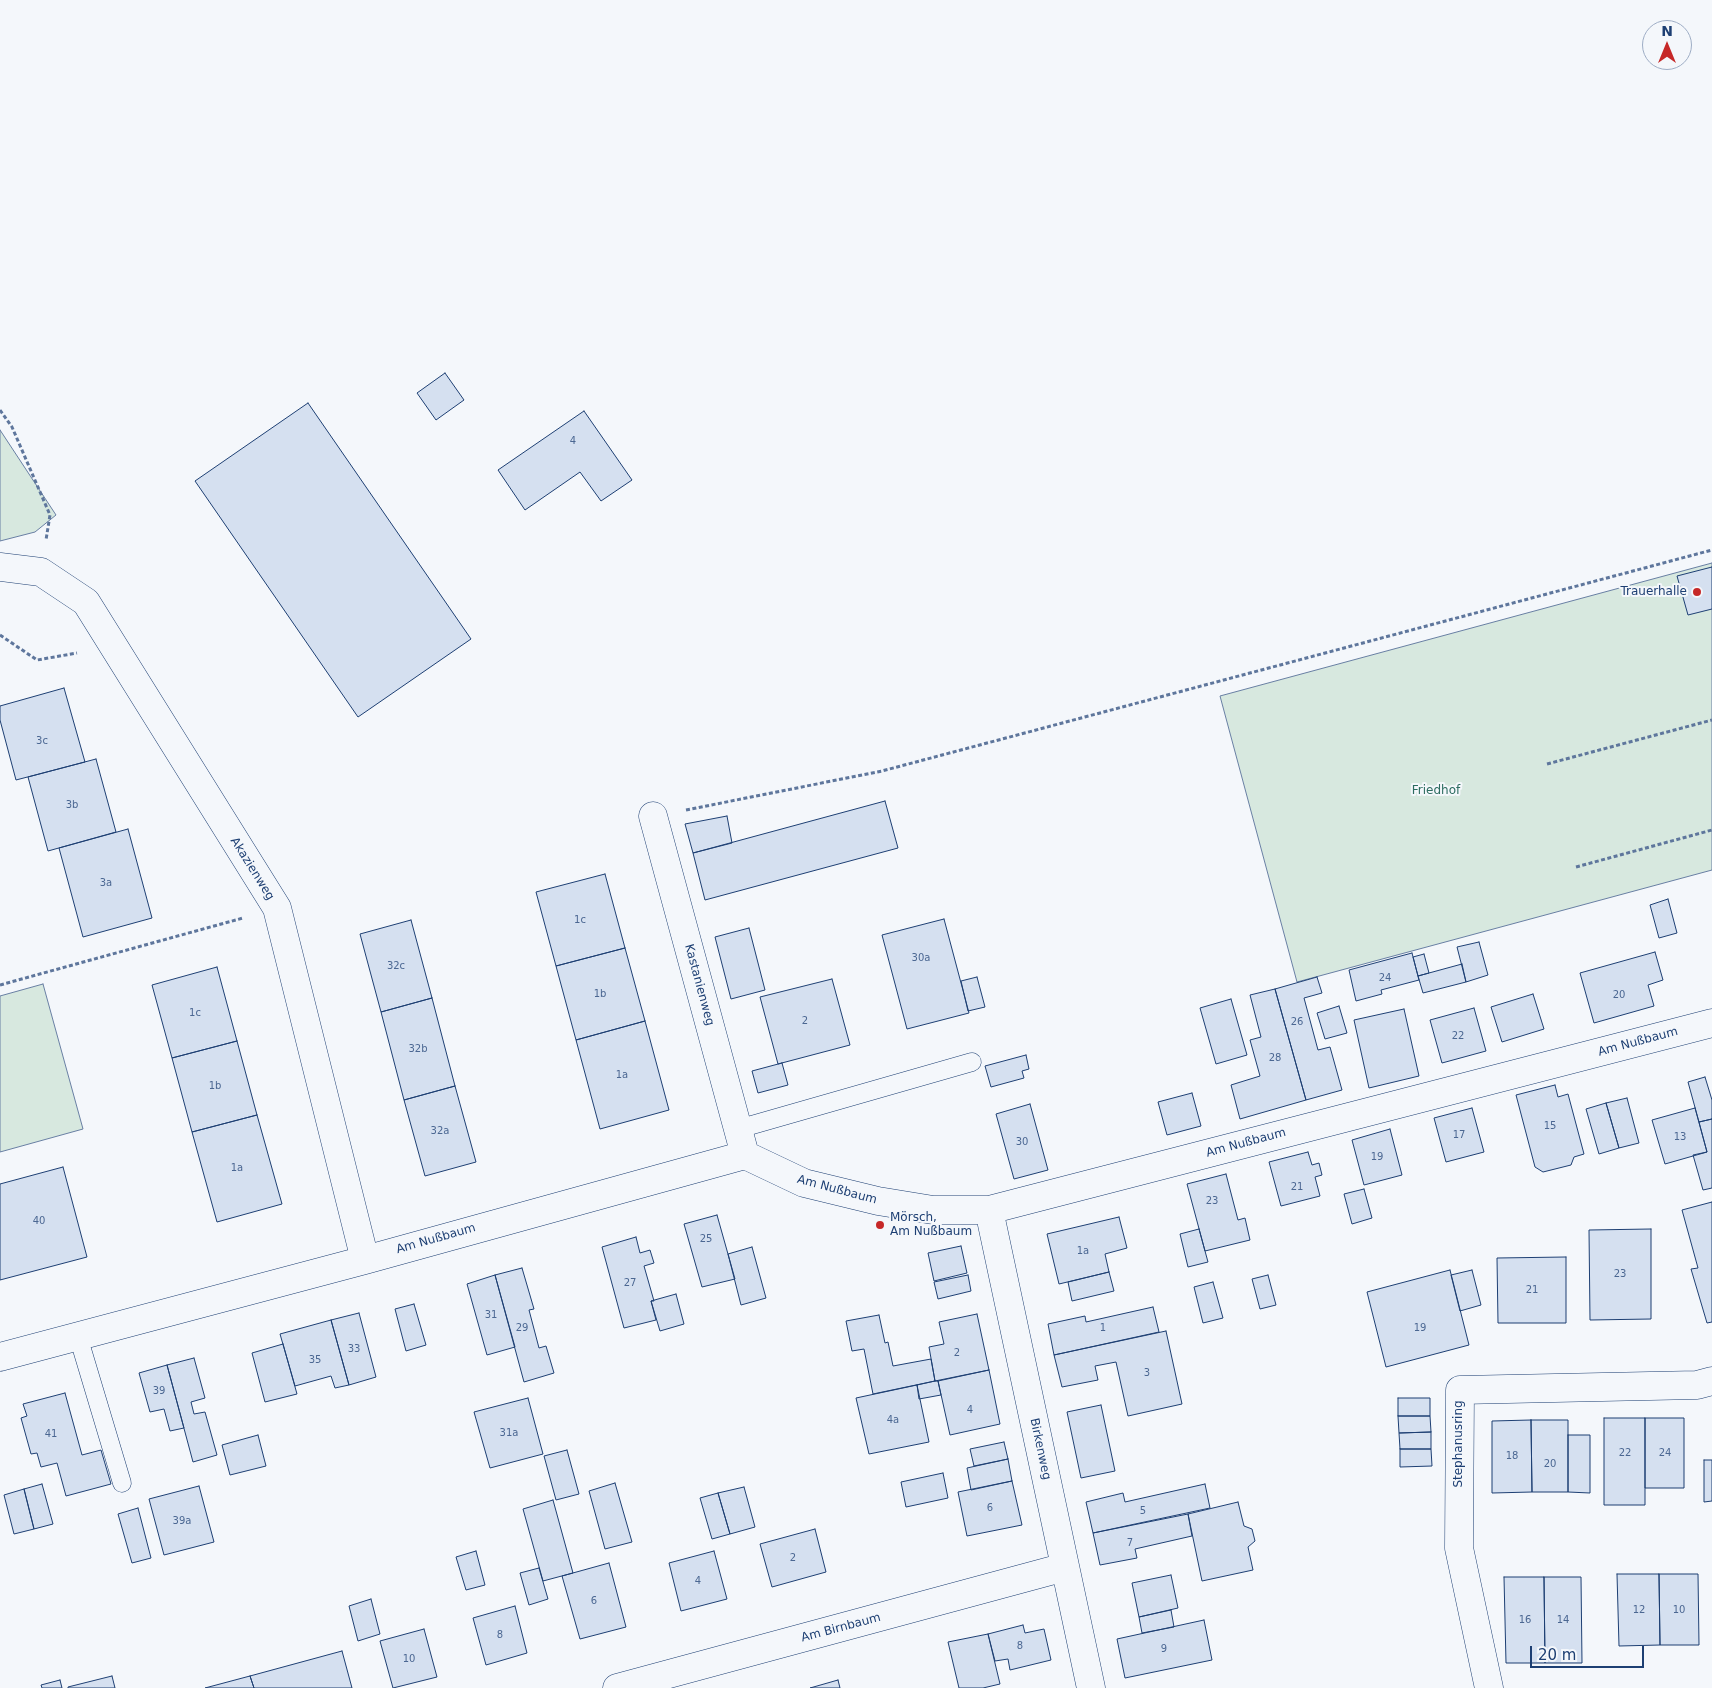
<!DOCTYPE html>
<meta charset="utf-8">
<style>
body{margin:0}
#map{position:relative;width:1712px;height:1688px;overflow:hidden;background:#f4f7fb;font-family:"DejaVu Sans",sans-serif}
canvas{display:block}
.north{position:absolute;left:1642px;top:20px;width:50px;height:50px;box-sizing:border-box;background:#f4f7fb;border:1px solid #9eadc5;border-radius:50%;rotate:0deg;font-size:14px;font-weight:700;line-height:20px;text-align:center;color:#1d3f73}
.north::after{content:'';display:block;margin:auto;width:18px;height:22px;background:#c62828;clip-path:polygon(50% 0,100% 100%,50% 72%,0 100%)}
.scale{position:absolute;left:1530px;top:1646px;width:114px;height:22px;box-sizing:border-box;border:2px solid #1d3f73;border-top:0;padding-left:6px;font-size:15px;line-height:18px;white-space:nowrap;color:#1d3f73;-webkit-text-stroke:4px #f4f7fb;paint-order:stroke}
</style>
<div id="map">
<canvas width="1712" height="1688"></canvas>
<div class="north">N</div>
<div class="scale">20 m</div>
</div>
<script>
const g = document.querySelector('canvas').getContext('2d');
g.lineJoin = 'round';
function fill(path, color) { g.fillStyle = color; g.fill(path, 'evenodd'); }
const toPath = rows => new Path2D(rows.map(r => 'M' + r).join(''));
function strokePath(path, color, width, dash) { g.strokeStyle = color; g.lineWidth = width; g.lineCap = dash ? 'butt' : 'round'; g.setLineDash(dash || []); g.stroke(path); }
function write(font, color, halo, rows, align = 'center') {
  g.font = font + ' "DejaVu Sans",sans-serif'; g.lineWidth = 4; g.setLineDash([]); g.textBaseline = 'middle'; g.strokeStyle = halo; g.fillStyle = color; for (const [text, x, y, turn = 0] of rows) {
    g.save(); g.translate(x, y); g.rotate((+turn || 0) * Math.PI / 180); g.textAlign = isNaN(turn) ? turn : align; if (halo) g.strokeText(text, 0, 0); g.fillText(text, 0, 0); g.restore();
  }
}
const green = toPath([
 [0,430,56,515,35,532,0,541,0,430],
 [1712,563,1712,870,1297,982,1220,696,1712,563],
 [43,984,83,1129,0,1152,0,996,43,984]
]);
fill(green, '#d7e8df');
strokePath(green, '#687fa3', 1);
const building = toPath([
 [445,373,464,400,436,420,417,393,445,373],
 [308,403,471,639,358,717,195,481,308,403],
 [584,411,632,480,601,501,580,472,525,510,498,470,584,411],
 [1712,567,1712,609,1688,615,1677,576,1712,567],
 [64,688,85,762,16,780,0,720,0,706,64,688],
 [96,759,116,832,48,851,28,777,96,759],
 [885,801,898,848,705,900,693,853,885,801],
 [727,816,732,843,693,853,685,824,727,816],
 [128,829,152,918,83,937,59,848,128,829],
 [605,874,625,948,556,966,536,892,605,874],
 [1668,899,1677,933,1659,938,1650,905,1668,899],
 [944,919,969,1013,907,1029,882,935,944,919],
 [411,920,432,998,381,1012,360,934,411,920],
 [749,928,765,990,731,999,715,937,749,928],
 [1479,942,1488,975,1466,982,1457,947,1479,942],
 [625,948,645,1021,576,1040,556,966,625,948],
 [1655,952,1663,980,1648,985,1654,1006,1594,1023,1580,973,1655,952],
 [1412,953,1419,980,1381,990,1382,994,1356,1001,1349,970,1412,953],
 [1424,954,1429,973,1418,976,1413,957,1424,954],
 [1462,964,1466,982,1423,993,1418,976,1462,964],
 [217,967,237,1041,172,1058,152,985,217,967],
 [977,977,985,1007,968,1011,961,981,977,977],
 [1317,977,1322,993,1304,998,1318,1050,1330,1047,1342,1090,1306,1100,1275,989,1317,977],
 [832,979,850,1045,778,1064,760,997,832,979],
 [1275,989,1306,1100,1240,1119,1231,1085,1260,1076,1250,1040,1261,1037,1250,995,1275,989],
 [1533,994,1544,1029,1502,1042,1491,1007,1533,994],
 [432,998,455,1086,404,1100,381,1012,432,998],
 [1231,999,1247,1055,1216,1064,1200,1008,1231,999],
 [1339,1006,1347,1033,1325,1039,1317,1013,1339,1006],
 [1474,1008,1486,1051,1442,1063,1430,1020,1474,1008],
 [1404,1009,1419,1076,1369,1088,1354,1020,1404,1009],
 [645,1021,669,1110,600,1129,576,1040,645,1021],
 [237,1041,257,1115,192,1132,172,1058,237,1041],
 [1026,1055,1029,1069,1022,1071,1024,1078,991,1087,985,1066,1026,1055],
 [782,1063,788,1085,758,1093,752,1071,782,1063],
 [1705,1077,1712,1100,1712,1119,1699,1122,1688,1082,1705,1077],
 [1555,1085,1558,1097,1568,1094,1584,1154,1574,1157,1571,1165,1543,1172,1535,1167,1516,1095,1555,1085],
 [455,1086,476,1162,425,1176,404,1100,455,1086],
 [1192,1093,1201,1126,1167,1135,1158,1102,1192,1093],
 [1627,1098,1639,1143,1619,1148,1606,1103,1627,1098],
 [1606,1103,1619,1148,1599,1154,1586,1109,1606,1103],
 [1030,1104,1048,1170,1014,1179,996,1114,1030,1104],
 [1472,1108,1484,1152,1446,1162,1434,1118,1472,1108],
 [1695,1108,1707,1152,1665,1164,1652,1120,1695,1108],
 [257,1115,282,1204,217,1222,192,1132,257,1115],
 [1712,1119,1712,1188,1703,1190,1693,1155,1707,1152,1699,1122,1712,1119],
 [1390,1129,1402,1175,1364,1185,1352,1140,1390,1129],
 [1308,1152,1312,1165,1319,1163,1322,1175,1315,1177,1320,1196,1281,1206,1269,1162,1308,1152],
 [63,1167,87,1257,0,1280,0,1184,63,1167],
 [1226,1174,1238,1220,1245,1218,1250,1240,1205,1251,1187,1184,1226,1174],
 [1364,1189,1372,1218,1352,1224,1344,1194,1364,1189],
 [1712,1202,1712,1322,1707,1323,1691,1269,1698,1268,1682,1210,1712,1202],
 [717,1215,735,1279,702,1287,684,1224,717,1215],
 [1119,1217,1127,1248,1105,1254,1109,1272,1059,1284,1047,1234,1119,1217],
 [1199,1229,1208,1262,1188,1267,1180,1234,1199,1229],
 [1651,1229,1651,1319,1590,1320,1589,1230,1651,1229],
 [636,1237,640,1253,650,1250,654,1263,644,1266,654,1301,651,1301,656,1320,624,1328,602,1247,636,1237],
 [961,1246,967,1273,934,1281,928,1253,961,1246],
 [752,1247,766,1298,741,1305,728,1254,752,1247],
 [1566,1257,1566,1323,1498,1323,1497,1258,1566,1257],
 [522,1268,534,1309,529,1310,539,1348,546,1346,554,1373,524,1382,495,1275,522,1268],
 [1450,1270,1469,1345,1386,1367,1367,1292,1450,1270],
 [1472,1270,1481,1305,1460,1311,1451,1275,1472,1270],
 [1109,1272,1114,1291,1072,1301,1068,1282,1109,1272],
 [495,1275,515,1347,487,1355,467,1284,495,1275],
 [968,1275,971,1291,938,1299,934,1282,968,1275],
 [1268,1275,1276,1305,1260,1309,1252,1279,1268,1275],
 [1213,1282,1223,1318,1203,1323,1194,1287,1213,1282],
 [676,1294,684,1324,660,1331,651,1301,676,1294],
 [414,1304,426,1345,406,1351,395,1309,414,1304],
 [1153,1307,1159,1332,1054,1355,1048,1324,1085,1316,1086,1322,1153,1307],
 [359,1313,376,1377,349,1385,331,1320,359,1313],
 [977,1314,989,1370,935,1381,929,1347,944,1344,939,1322,977,1314],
 [879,1315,885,1343,888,1342,893,1366,931,1359,935,1381,873,1394,864,1349,852,1351,846,1321,879,1315],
 [331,1320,349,1385,335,1388,331,1376,295,1386,280,1334,331,1320],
 [1166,1331,1182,1404,1128,1416,1116,1362,1095,1366,1098,1380,1062,1387,1054,1355,1166,1331],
 [283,1344,297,1394,265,1402,252,1353,283,1344],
 [194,1358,205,1398,191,1402,194,1414,205,1412,217,1455,193,1462,167,1365,194,1358],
 [167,1365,184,1428,170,1431,164,1409,150,1412,139,1373,167,1365],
 [989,1370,1000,1424,950,1435,938,1381,989,1370],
 [935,1381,938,1381,941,1395,919,1399,917,1385,935,1381],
 [917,1385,929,1442,869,1454,856,1398,917,1385],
 [65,1393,82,1455,101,1450,111,1484,66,1496,57,1463,41,1467,37,1453,31,1454,21,1418,27,1416,23,1404,65,1393],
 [528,1398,543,1454,490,1468,474,1412,528,1398],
 [1398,1398,1430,1398,1430,1416,1398,1416,1398,1398],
 [1101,1405,1115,1471,1081,1478,1067,1412,1101,1405],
 [1398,1416,1430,1416,1431,1432,1399,1433,1398,1416],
 [1604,1418,1645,1418,1645,1505,1604,1505,1604,1418],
 [1645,1418,1684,1418,1684,1488,1645,1488,1645,1418],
 [1531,1420,1532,1492,1492,1493,1492,1421,1531,1420],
 [1531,1420,1568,1420,1568,1492,1532,1492,1531,1420],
 [1431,1432,1431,1449,1400,1449,1399,1433,1431,1432],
 [258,1435,266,1466,230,1475,222,1445,258,1435],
 [1568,1435,1590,1435,1590,1493,1568,1492,1568,1435],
 [1004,1442,1008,1459,974,1466,970,1449,1004,1442],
 [1400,1449,1431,1449,1432,1466,1400,1467,1400,1449],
 [567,1450,579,1494,556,1500,544,1456,567,1450],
 [1008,1459,1012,1481,971,1490,967,1468,1008,1459],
 [1704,1460,1712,1460,1712,1501,1704,1502,1704,1460],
 [943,1473,948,1498,906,1507,901,1482,943,1473],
 [1012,1481,1022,1525,967,1536,958,1492,1012,1481],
 [615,1483,632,1542,605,1549,589,1491,615,1483],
 [42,1484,53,1524,34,1529,24,1489,42,1484],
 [1205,1484,1210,1508,1093,1533,1086,1502,1123,1493,1125,1502,1205,1484],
 [199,1486,214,1542,164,1555,149,1499,199,1486],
 [744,1487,755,1527,730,1534,718,1493,744,1487],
 [24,1489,34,1529,14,1534,4,1495,24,1489],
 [718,1493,730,1534,712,1539,700,1498,718,1493],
 [553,1500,573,1573,543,1581,523,1509,553,1500],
 [1238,1502,1244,1526,1252,1529,1255,1541,1248,1547,1253,1570,1202,1581,1188,1514,1238,1502],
 [138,1508,151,1558,132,1563,118,1514,138,1508],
 [1188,1514,1192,1536,1135,1549,1137,1558,1100,1565,1093,1533,1188,1514],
 [815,1529,826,1572,772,1587,760,1544,815,1529],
 [476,1551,485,1585,466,1590,456,1557,476,1551],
 [714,1551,727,1599,681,1611,669,1563,714,1551],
 [609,1563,626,1627,580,1639,562,1576,609,1563],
 [539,1568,548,1599,529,1605,520,1573,539,1568],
 [1617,1574,1659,1574,1660,1645,1619,1646,1617,1574],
 [1659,1574,1698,1574,1699,1645,1660,1645,1659,1574],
 [1171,1575,1178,1608,1139,1617,1132,1583,1171,1575],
 [1504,1577,1544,1577,1545,1663,1506,1663,1504,1577],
 [1544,1577,1581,1577,1582,1663,1545,1663,1544,1577],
 [371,1599,380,1634,358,1641,349,1606,371,1599],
 [515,1606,527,1653,486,1665,473,1618,515,1606],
 [1171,1610,1174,1627,1142,1633,1139,1617,1171,1610],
 [1204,1620,1212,1660,1125,1678,1117,1639,1204,1620],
 [1023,1625,1025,1633,1044,1629,1051,1660,1010,1670,1008,1659,995,1661,988,1634,1023,1625],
 [424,1629,437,1677,393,1688,380,1641,424,1629],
 [988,1634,1000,1684,983,1688,959,1688,948,1642,988,1634],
 [342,1651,352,1688,254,1688,250,1676,342,1651],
 [112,1676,115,1688,68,1688,68,1687,112,1676],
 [250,1676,254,1688,205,1688,250,1676],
 [60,1680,62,1688,42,1688,41,1685,60,1680],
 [838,1680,840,1688,810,1688,838,1680]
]);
fill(building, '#d5e0f0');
strokePath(building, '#1d3f73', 1);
const lane = toPath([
 [738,1129,972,1062],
 [78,1336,122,1483]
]);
const street = toPath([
 [0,567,41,572,86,602,277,908,365,1260],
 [653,816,745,1155],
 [989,1210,1091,1688],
 [0,1357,365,1260,745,1155,804,1183,878,1201,933,1210,989,1210,1712,1023],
 [617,1688,1065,1567],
 [1489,1688,1459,1548,1460,1390,1697,1385,1712,1381]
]);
strokePath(lane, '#1d3f73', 19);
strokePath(street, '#1d3f73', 29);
strokePath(toPath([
 [0,410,12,427,50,515,46,540],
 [0,635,37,660,77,653],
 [1547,764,1712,720],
 [686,810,882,771,1712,550],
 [1576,867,1712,830],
 [0,985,243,918]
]), '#5e769c', 3, [4, 2.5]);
strokePath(lane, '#f4f7fb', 18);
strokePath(street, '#f4f7fb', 28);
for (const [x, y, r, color] of [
 [1697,592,5,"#c62828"],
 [880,1225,5,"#c62828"]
]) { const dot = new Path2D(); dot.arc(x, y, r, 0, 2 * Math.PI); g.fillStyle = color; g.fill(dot); strokePath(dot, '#f4f7fb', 2); }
write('10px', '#4b6792', null, [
 ["4",573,441],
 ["3c",42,741],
 ["3b",72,805],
 ["3a",106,883],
 ["1c",580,920],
 ["30a",921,958],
 ["32c",396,966],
 ["24",1385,978],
 ["1b",600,994],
 ["20",1619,995],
 ["1c",195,1013],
 ["2",805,1021],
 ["26",1297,1022],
 ["22",1458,1036],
 ["32b",418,1049],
 ["28",1275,1058],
 ["1a",622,1075],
 ["1b",215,1086],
 ["15",1550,1126],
 ["32a",440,1131],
 ["17",1459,1135],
 ["13",1680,1137],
 ["30",1022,1142],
 ["19",1377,1157],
 ["1a",237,1168],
 ["21",1297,1187],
 ["23",1212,1201],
 ["40",39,1221],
 ["25",706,1239],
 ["1a",1083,1251],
 ["23",1620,1274],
 ["27",630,1283],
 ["21",1532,1290],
 ["31",491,1315],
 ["29",522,1328],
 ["1",1103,1328],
 ["19",1420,1328],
 ["33",354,1349],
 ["2",957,1353],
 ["35",315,1360],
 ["3",1147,1373],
 ["39",159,1391],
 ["4",970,1410],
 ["4a",893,1420],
 ["31a",509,1433],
 ["41",51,1434],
 ["22",1625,1453],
 ["24",1665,1453],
 ["18",1512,1456],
 ["20",1550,1464],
 ["6",990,1508],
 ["5",1143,1511],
 ["39a",182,1521],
 ["7",1130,1543],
 ["2",793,1558],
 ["4",698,1581],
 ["6",594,1601],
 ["12",1639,1610],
 ["10",1679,1610],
 ["16",1525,1620],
 ["14",1563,1620],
 ["8",500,1635],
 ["8",1020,1646],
 ["9",1164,1649],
 ["10",409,1659]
]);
write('12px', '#1d3f73', '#f4f7fb', [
 ["Trauerhalle",1687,592],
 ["Mörsch,",890,1218,"left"],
 ["Am Nußbaum",890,1232,"left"]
], 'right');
write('12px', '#2c6c60', '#f4f7fb', [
 ["Friedhof",1436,791]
]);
write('12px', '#1d3f73', '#f4f7fb', [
 ["Akazienweg",252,869,58],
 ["Kastanienweg",699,985,75],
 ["Am Nußbaum",1638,1042,-15],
 ["Am Nußbaum",1246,1143,-15],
 ["Am Nußbaum",837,1190,15],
 ["Am Nußbaum",436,1239,-16],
 ["Stephanusring",1459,1444,-90],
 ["Birkenweg",1040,1449,78],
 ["Am Birnbaum",841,1628,-15]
]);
</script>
